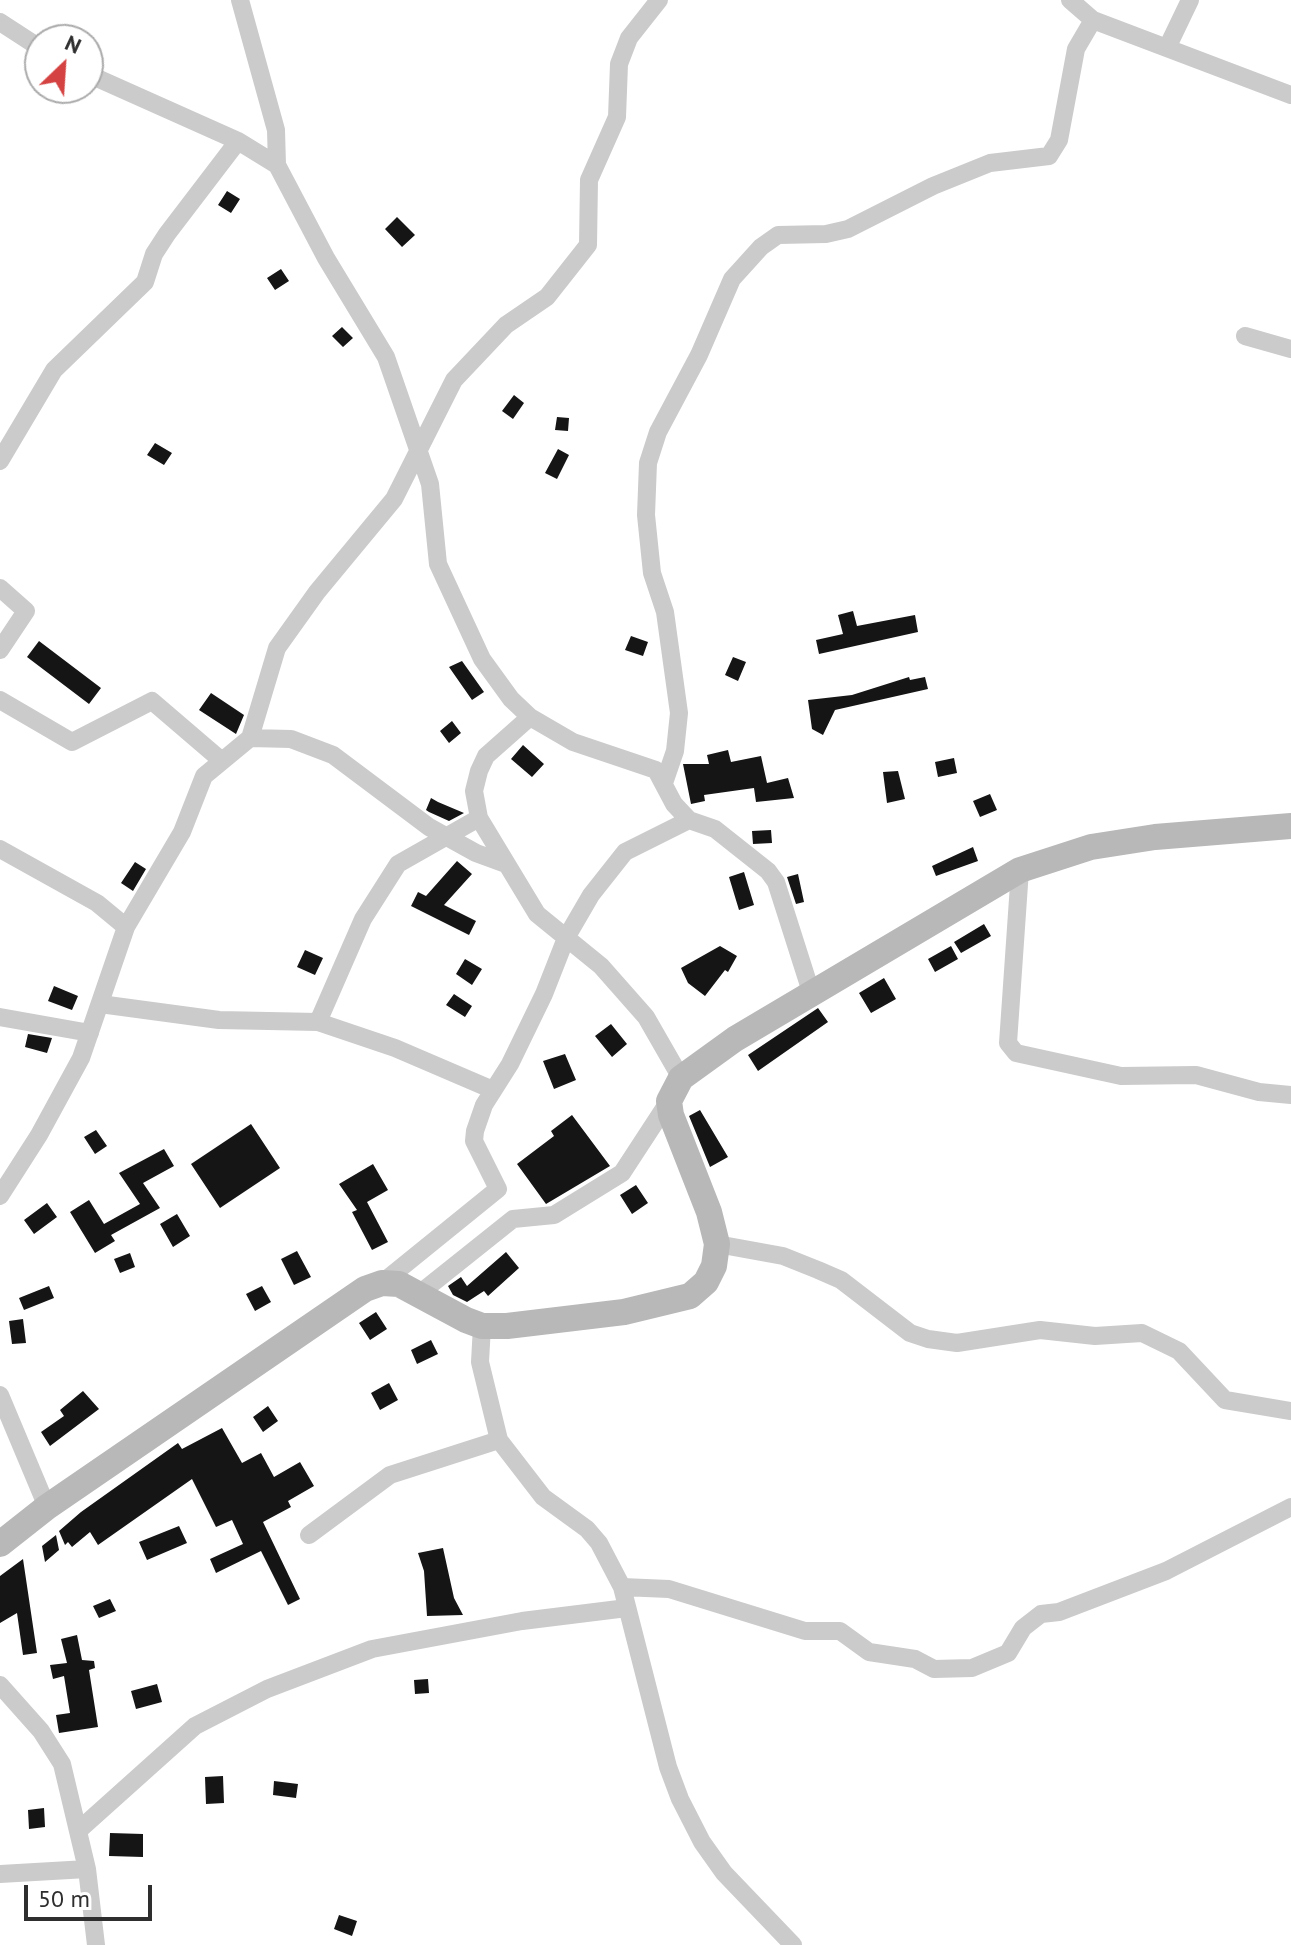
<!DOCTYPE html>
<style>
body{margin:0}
#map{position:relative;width:1291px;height:1945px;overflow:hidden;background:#fff;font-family:"PT Sans",sans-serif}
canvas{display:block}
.north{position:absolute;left:24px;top:24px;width:80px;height:80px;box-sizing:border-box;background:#fff;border:2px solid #ababab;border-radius:50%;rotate:25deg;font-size:22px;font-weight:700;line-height:32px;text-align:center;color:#2e2e2e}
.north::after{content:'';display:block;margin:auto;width:28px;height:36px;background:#d44241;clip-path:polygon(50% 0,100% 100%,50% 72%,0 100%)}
.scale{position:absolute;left:24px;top:1885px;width:128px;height:36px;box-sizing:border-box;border:4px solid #2e2e2e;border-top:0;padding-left:10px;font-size:24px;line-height:28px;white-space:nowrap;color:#2e2e2e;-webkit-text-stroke:6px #fff;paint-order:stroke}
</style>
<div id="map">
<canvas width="1291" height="1945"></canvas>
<div class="north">N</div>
<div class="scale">50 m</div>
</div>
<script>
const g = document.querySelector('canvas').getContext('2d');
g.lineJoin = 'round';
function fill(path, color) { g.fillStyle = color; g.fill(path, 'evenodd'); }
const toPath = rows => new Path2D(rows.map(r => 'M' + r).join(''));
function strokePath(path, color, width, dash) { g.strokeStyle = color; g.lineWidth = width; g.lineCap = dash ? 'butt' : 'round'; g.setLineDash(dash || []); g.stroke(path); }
fill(toPath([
 [227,191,240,199,231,213,218,205],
 [397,217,415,235,402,247,385,229],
 [281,269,289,281,275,290,267,278],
 [342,327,353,338,343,347,332,336],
 [514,395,524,403,513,419,502,411],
 [557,417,569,418,568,431,555,430],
 [155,443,172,453,164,465,147,455],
 [558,449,569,455,557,479,545,473],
 [853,611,857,626,915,615,918,632,819,654,816,640,843,634,838,615],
 [631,636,648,642,643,656,625,650],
 [39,641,101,688,89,704,27,657],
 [733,657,746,662,738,681,725,675],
 [462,661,484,692,472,700,449,667],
 [909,677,910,680,925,677,928,689,835,710,823,735,812,729,808,700,852,695],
 [211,693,244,715,236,734,199,710],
 [452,721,461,733,449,743,440,731],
 [523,745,544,764,532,777,511,759],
 [728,750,731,762,761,756,767,783,788,778,794,798,756,802,754,788,704,795,705,801,691,804,683,764,709,764,707,755],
 [954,758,957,773,938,777,935,762],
 [898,771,905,799,887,803,883,772],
 [990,794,997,810,980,817,973,801],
 [431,798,438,802,464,813,449,821,429,812,426,810],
 [771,830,772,843,753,844,752,831],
 [973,847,978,861,936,876,932,866],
 [457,861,472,874,444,905,476,921,469,935,411,906,418,892,426,896],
 [135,862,146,869,133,891,121,883],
 [744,872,754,905,739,910,729,877],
 [798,874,804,902,796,904,787,877],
 [984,924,991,936,961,953,954,942],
 [720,946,737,956,728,972,725,970,705,996,688,983,681,968],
 [951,946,958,959,935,972,928,959],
 [305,950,323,958,315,975,297,967],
 [465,959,482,969,472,985,456,974],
 [884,978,896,999,871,1013,859,993],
 [54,986,78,996,72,1010,48,1001],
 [454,994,472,1006,465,1017,446,1005],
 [818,1008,828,1022,758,1071,748,1055],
 [611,1024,627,1044,612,1057,595,1036],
 [28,1034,52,1038,47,1053,25,1047],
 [565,1054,576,1080,554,1089,543,1061],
 [700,1110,728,1157,710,1167,689,1116],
 [572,1115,610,1166,546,1204,517,1164,554,1136,551,1131],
 [251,1124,280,1168,220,1208,191,1164],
 [96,1130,107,1146,95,1154,84,1137],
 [164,1149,174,1166,143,1183,160,1208,111,1235,115,1241,95,1253,70,1212,89,1200,104,1224,140,1204,119,1173],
 [373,1164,388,1190,367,1202,388,1242,372,1250,352,1212,357,1210,339,1184],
 [636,1185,648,1203,632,1214,620,1195],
 [47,1203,57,1217,34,1234,24,1220],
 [177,1214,190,1236,173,1247,160,1224],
 [297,1251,311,1277,294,1285,281,1259],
 [506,1252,519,1268,488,1296,484,1291,467,1302,453,1295,448,1286,461,1277,467,1286],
 [130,1253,135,1267,120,1273,114,1259],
 [49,1286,54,1298,24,1310,19,1298],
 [262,1286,271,1302,255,1311,246,1294],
 [376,1312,387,1329,370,1340,359,1323],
 [23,1319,26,1343,12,1344,9,1321],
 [431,1340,438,1354,417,1364,411,1350],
 [389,1383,398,1400,380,1410,371,1393],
 [83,1391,99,1409,50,1446,41,1432,64,1416,60,1410],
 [268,1406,278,1421,263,1432,253,1417],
 [222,1428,242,1463,261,1453,274,1477,300,1462,314,1486,288,1501,291,1507,263,1522,300,1599,288,1605,261,1551,216,1573,210,1559,243,1544,232,1520,216,1527,192,1479,98,1545,90,1532,72,1547,68,1542,65,1545,59,1531,81,1512,178,1443,182,1449],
 [179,1526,187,1543,147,1560,139,1542],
 [56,1535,59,1550,45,1562,42,1546],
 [443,1548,454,1598,463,1615,427,1616,424,1571,418,1553],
 [23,1559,37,1653,23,1655,17,1613,0,1623,0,1576],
 [110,1599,116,1611,99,1618,93,1606],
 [77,1635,82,1660,94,1661,95,1668,89,1670,98,1727,59,1733,56,1715,70,1713,64,1676,53,1679,50,1665,67,1663,61,1639],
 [428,1679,429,1693,415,1694,414,1680],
 [157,1684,162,1702,136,1709,131,1691],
 [223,1776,224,1803,206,1804,205,1777],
 [274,1781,298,1784,296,1798,273,1795],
 [44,1808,45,1827,29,1829,28,1810],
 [110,1833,143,1834,143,1857,109,1856],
 [339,1915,357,1921,352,1936,334,1929]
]), '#151515');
strokePath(toPath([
 [240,0,276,130,277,165,326,258,386,357,430,484,438,564,482,659,511,699,530,717,573,742,656,770,674,804,689,820,715,829,768,871,776,882,812,995],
 [1070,0,1093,20,1291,95],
 [0,22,40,48],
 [1167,48,1190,0],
 [88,74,238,141,277,165],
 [1245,336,1291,349],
 [0,461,54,370,145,282,154,254,167,234,238,141],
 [0,588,26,611,0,650],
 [0,700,72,742,152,701,222,761],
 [530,717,486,756,479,771,474,791,479,818,537,914,601,966,646,1017,681,1078],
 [250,738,277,648,317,592,394,499,454,380,506,325,547,297,588,245,589,180,617,117,619,64,629,38,659,0],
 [664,783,675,751,679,713,665,612,652,573,646,515,648,463,658,432,699,355,732,279,761,247,778,235,826,234,848,229,933,186,990,163,1049,156,1059,140,1076,49,1093,20],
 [0,849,97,903,126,927],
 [1020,870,1008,1043,1016,1053,1121,1076,1196,1075,1259,1092,1291,1095],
 [100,1004,219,1020,318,1022,395,1048,493,1090],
 [0,1017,90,1033],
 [318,1022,363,919,398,864,479,818],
 [0,1196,39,1135,81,1058,126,927,182,832,204,776,250,738,291,739,333,755,429,827,476,853,506,864],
 [717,1244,783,1256,818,1270,841,1280,910,1333,928,1339,957,1343,1040,1330,1095,1336,1142,1333,1179,1351,1225,1400,1291,1411],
 [382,1283,498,1189,474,1141,475,1131,484,1105,510,1064,544,994,566,938,591,895,625,852,689,820],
 [419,1294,513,1219,554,1215,622,1173,669,1101],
 [482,1326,480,1362,499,1440,543,1497,587,1529,599,1543,622,1587,668,1767,680,1799,702,1842,724,1873,793,1945],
 [0,1395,47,1507],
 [309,1535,390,1475,499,1440],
 [622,1587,669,1589,805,1631,840,1631,869,1652,915,1659,934,1669,972,1668,1008,1653,1023,1628,1041,1614,1059,1612,1166,1571,1291,1507],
 [0,1685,41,1731,62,1764,87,1869,96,1945],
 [79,1830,195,1726,267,1689,372,1649,522,1621,627,1608],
 [0,1874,87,1869]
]), '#cbcbcb', 18);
strokePath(toPath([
 [0,1544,47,1507,365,1289,382,1283,399,1284,466,1320,482,1326,507,1326,624,1312,690,1296,706,1282,714,1266,717,1244,709,1212,671,1115,669,1101,681,1078,735,1039,1020,870,1091,847,1155,837,1291,826]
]), '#b8b8b8', 26);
</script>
